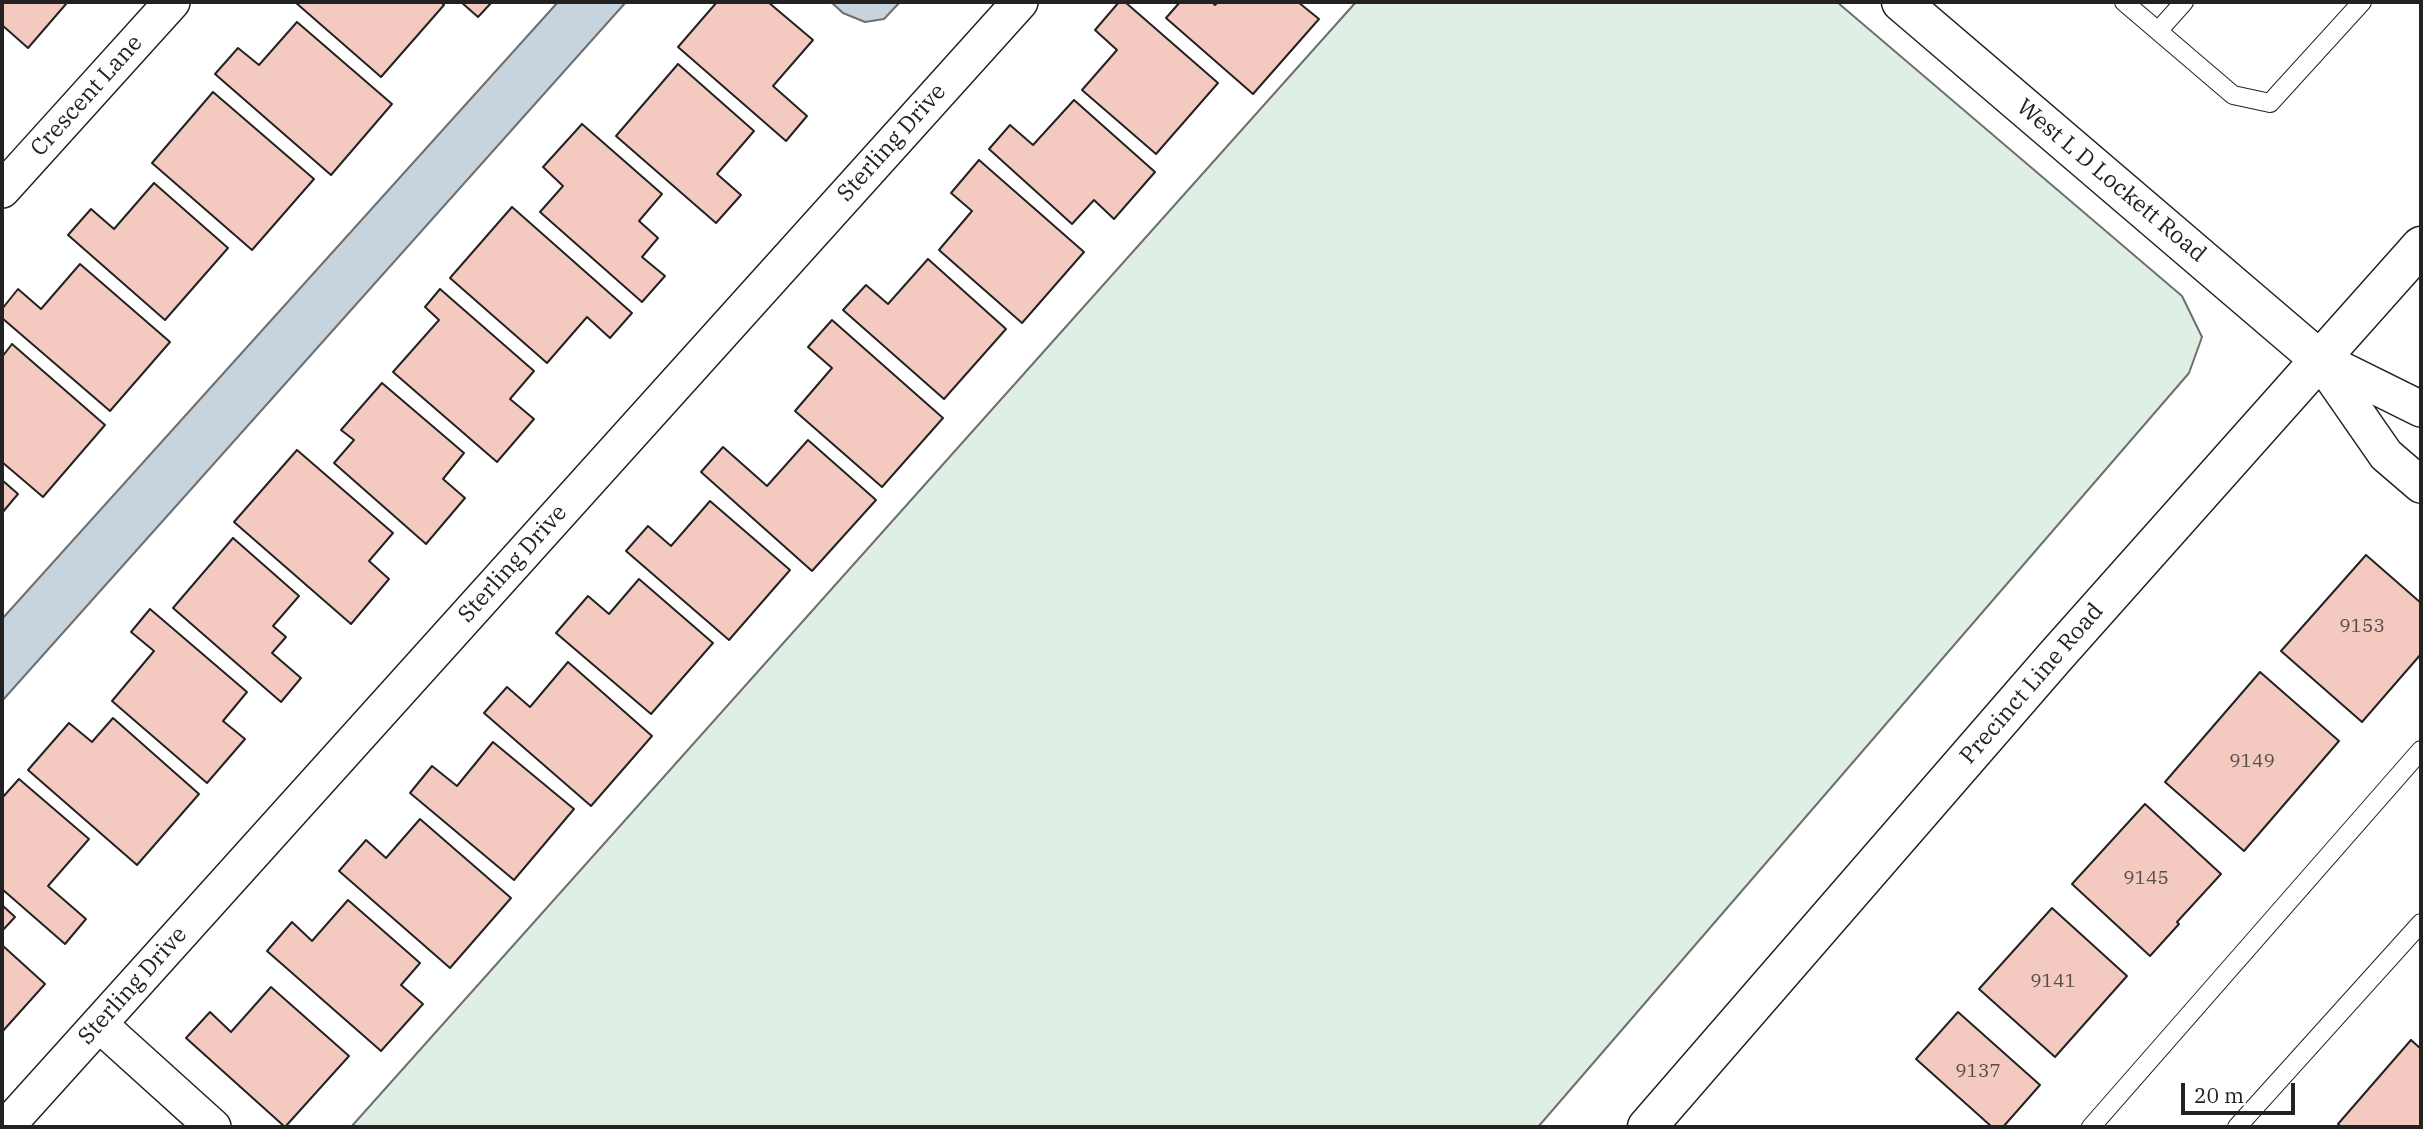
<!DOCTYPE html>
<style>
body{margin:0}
#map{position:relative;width:2423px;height:1129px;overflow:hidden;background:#fff;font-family:"IBM Plex Serif",serif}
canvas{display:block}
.frame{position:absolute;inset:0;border:4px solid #222;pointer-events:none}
.scale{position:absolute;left:2181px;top:1083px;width:114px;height:32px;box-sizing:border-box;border:4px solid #222;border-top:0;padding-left:9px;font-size:21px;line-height:24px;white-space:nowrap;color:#222;-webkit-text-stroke:5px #fff;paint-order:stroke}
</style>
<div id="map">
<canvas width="2423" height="1129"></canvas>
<div class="frame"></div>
<div class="scale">20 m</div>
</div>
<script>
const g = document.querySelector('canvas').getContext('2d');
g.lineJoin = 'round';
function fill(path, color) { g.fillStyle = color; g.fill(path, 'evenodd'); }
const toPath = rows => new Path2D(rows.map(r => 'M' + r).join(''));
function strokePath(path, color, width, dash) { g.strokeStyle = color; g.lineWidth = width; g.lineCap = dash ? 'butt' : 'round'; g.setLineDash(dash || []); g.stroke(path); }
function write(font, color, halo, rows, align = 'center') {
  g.font = font + ' "IBM Plex Serif",serif'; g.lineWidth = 5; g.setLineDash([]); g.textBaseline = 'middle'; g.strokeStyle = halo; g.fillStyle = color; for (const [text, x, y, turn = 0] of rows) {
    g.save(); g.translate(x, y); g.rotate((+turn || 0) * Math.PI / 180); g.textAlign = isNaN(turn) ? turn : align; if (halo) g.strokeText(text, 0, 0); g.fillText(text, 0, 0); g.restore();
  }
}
const green = toPath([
 [1356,2,1837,2,2182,296,2202,337,2189,373,1538,1127,351,1127,1356,2]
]);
fill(green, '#e0efe3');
strokePath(green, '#6f6f6f', 2);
const water = toPath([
 [558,2,626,2,2,701,2,619,558,2],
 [831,2,900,2,884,19,865,22,843,13,831,2]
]);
fill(water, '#c7d3dd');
strokePath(water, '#6f6f6f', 2);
const building = toPath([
 [2,2,63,2,66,4,28,48,2,25,2,2],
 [295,2,441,2,444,5,381,77,295,2],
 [461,2,492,2,478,17,461,2],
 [717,2,768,2,813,40,773,86,807,116,786,141,678,47,717,2],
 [1119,2,1125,2,1218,83,1156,154,1082,90,1117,50,1095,30,1119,2],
 [1180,2,1212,2,1215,5,1218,2,1298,2,1319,19,1253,94,1166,18,1180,2],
 [297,22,392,104,331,175,215,74,238,48,259,65,297,22],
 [678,64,754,131,717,174,741,195,716,223,616,136,678,64],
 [213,92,314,179,252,250,152,163,213,92],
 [1074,100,1155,172,1114,219,1094,200,1072,224,989,149,1010,125,1033,145,1074,100],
 [582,124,662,194,639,221,658,238,642,257,665,276,642,302,540,212,563,186,543,167,582,124],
 [979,160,1084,252,1022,323,939,250,972,211,951,193,979,160],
 [154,183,228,248,165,320,68,235,91,209,114,229,154,183],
 [512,207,632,313,610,338,587,317,547,363,450,278,512,207],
 [928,259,1006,329,944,399,843,310,866,285,888,304,928,259],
 [80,264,170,342,110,411,2,318,2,309,18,289,41,309,80,264],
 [440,289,534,371,510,399,534,419,497,462,393,372,439,320,425,307,440,289],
 [832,320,943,418,882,487,795,411,832,368,808,347,832,320],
 [12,344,105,425,43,497,2,462,2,357,12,344],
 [382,383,464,453,443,479,465,498,426,544,334,463,354,440,341,430,382,383],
 [808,440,876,500,812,571,701,472,723,447,767,486,808,440],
 [297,450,393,533,369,561,389,579,351,624,234,522,297,450],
 [2,480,18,494,2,513,2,480],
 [710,501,790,570,729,640,626,551,648,526,671,546,710,501],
 [233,538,299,596,273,626,286,637,272,653,301,678,281,702,173,608,233,538],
 [2366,555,2421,603,2421,654,2362,722,2281,651,2366,555],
 [639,579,713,643,651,714,556,633,588,596,609,614,639,579],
 [150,609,247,692,223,721,245,739,207,783,112,701,154,651,131,632,150,609],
 [568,662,652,736,591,806,484,713,507,687,530,707,568,662],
 [2260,672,2339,741,2244,851,2165,782,2260,672],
 [113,718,199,794,137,865,28,770,69,723,92,742,113,718],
 [493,742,574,809,514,880,410,793,432,766,457,786,493,742],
 [19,779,89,839,48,886,86,919,65,944,2,889,2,798,19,779],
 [2145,804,2221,874,2177,922,2179,924,2150,956,2072,884,2145,804],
 [420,819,511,898,450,968,339,871,366,840,386,858,420,819],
 [348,900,420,963,401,985,423,1004,381,1051,267,951,292,922,312,941,348,900],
 [2,905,15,917,2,931,2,905],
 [2052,908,2127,976,2055,1057,1979,989,2052,908],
 [2,945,45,984,2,1032,2,945],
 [271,987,349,1056,285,1127,186,1038,210,1012,231,1032,271,987],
 [1958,1012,2040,1085,2003,1127,1992,1127,1916,1059,1958,1012],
 [2411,1040,2421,1049,2421,1127,2341,1127,2338,1124,2411,1040]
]);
fill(building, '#f3c9c0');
strokePath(building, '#222', 2);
const lane = toPath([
 [2124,2,2233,95,2270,103,2362,2],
 [2158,31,2184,2],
 [2091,1127,2421,750],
 [2237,1127,2421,923]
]);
const street = toPath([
 [2,190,172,2],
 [2320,360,2386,455,2421,485],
 [2324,361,2421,409],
 [99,1024,213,1127],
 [6,1127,1020,2]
]);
const secondary = toPath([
 [1901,2,2320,360]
]);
const primary = toPath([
 [1647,1127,2054,658,2421,246]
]);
strokePath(lane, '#222', 20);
strokePath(street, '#222', 38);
strokePath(secondary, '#222', 41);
strokePath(primary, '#222', 41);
strokePath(lane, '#fff', 18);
strokePath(street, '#fff', 35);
strokePath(secondary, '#fff', 38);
strokePath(primary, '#fff', 38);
write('19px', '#564c4a', null, [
 ["9153",2362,627],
 ["9149",2252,762],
 ["9145",2146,879],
 ["9141",2053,982],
 ["9137",1978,1072]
]);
write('23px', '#222', '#fff', [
 ["Crescent Lane",87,96,-48],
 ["Sterling Drive",892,143,-48],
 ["West L D Lockett Road",2111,181,40],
 ["Sterling Drive",513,564,-48],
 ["Precinct Line Road",2032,684,-49],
 ["Sterling Drive",133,986,-48]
]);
</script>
